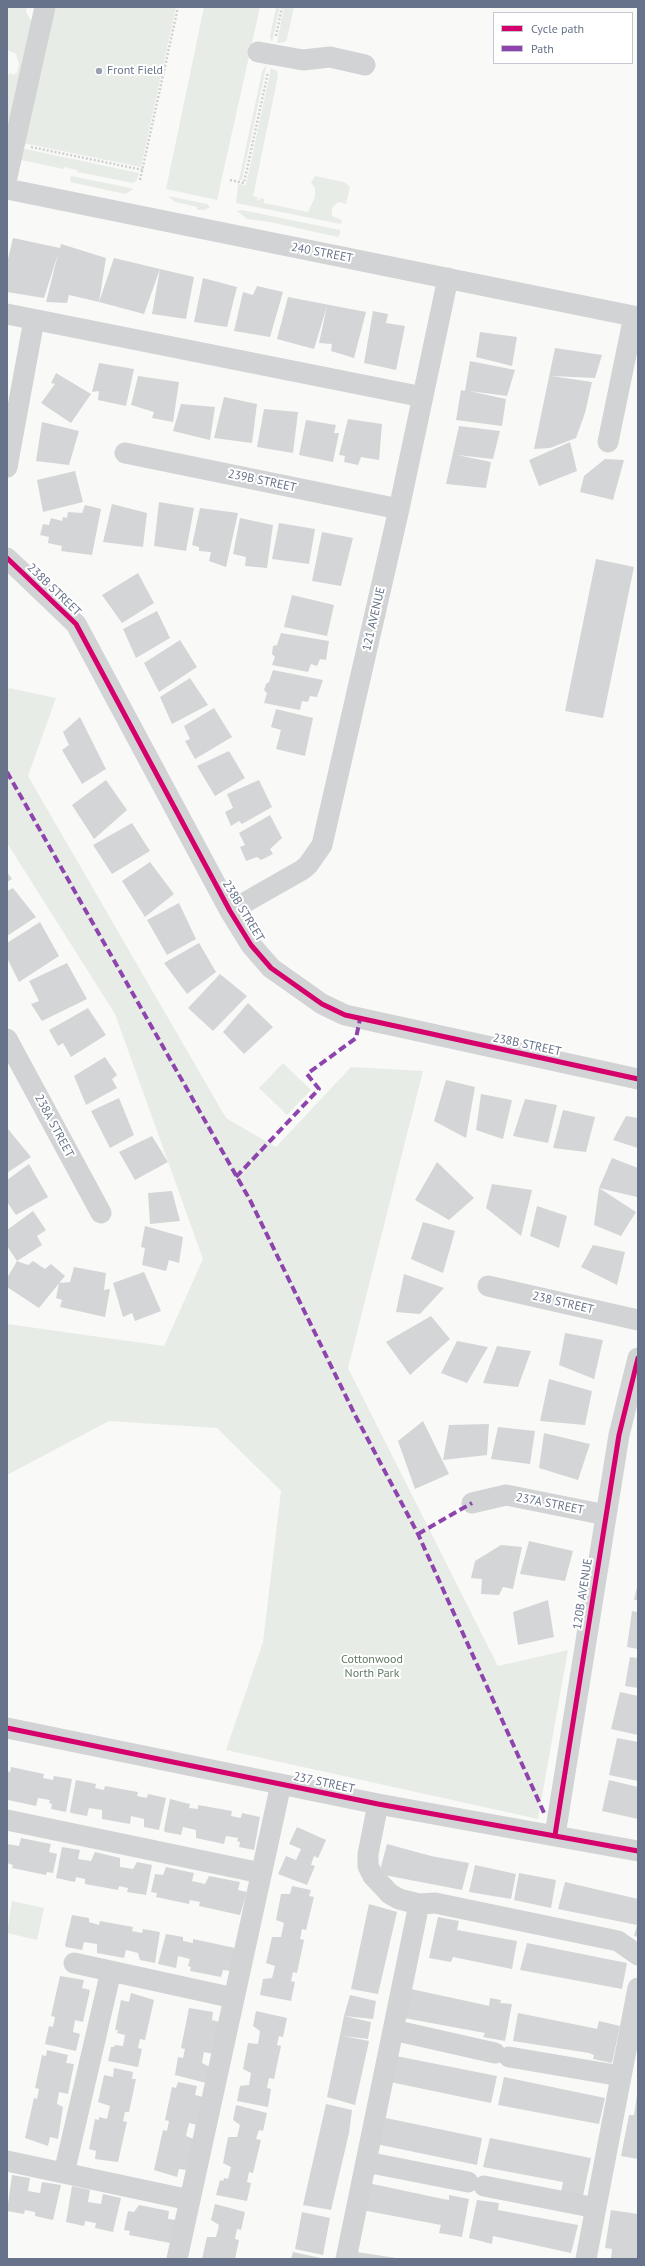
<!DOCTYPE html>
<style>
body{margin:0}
#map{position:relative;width:645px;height:2266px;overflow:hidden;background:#f9f9f8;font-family:"PT Sans",sans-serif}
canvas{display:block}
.frame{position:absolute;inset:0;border:8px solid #67738a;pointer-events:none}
.legend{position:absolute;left:493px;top:12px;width:140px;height:52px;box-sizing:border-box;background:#fff;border:1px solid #c2c7d0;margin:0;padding:5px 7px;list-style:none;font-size:12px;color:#67738a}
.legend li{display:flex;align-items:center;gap:8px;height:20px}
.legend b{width:20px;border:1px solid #c2c7d0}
</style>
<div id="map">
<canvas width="645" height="2266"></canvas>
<div class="frame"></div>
<ul class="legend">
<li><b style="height:5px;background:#d6006c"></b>Cycle path</li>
<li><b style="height:5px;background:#8e44ad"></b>Path</li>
</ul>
</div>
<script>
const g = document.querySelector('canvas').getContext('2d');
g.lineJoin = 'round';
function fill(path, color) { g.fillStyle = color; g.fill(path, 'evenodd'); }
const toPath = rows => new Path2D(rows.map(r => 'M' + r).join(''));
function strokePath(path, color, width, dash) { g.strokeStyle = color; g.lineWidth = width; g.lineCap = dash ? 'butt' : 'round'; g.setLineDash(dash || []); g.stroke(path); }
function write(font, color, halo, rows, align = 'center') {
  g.font = font + ' "PT Sans",sans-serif'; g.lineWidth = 4; g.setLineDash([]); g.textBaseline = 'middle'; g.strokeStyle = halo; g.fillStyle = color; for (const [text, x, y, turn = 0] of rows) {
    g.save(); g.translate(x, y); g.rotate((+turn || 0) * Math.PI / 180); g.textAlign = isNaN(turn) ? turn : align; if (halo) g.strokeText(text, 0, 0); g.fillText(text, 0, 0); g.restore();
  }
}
fill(toPath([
 [7,7,27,7,26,12,32,22,7,140,8,75,10,73,13,75,17,73,19,64,16,54,7,50],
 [53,7,176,7,141,167,23,143],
 [204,7,260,7,217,200,166,189],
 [276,7,280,7,272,42,270,37],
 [284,7,294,7,287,39,285,42,277,43],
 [267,63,242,180,239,180,262,72],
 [271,68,277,71,278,76,253,196,257,197,258,201,261,198,264,199,264,203,308,212,315,197,315,188,311,183,315,176,344,182,350,187,346,204,338,202,332,208,332,216,342,220,341,224,236,203,238,184,246,185],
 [21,148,139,173,137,180,133,183,77,172,77,170,64,167,64,169,21,160],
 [71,176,126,187,134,189,125,194,70,182],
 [168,196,207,204,210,207,205,210,197,210,197,207,175,202],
 [242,210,340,230,340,233,338,237,270,222,247,219,237,211],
 [9,688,56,698,28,776,226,1118,276,1147,351,1067,423,1071,348,1368,498,1666,568,1650,538,1819,226,1750,263,1642,281,1491,217,1428,109,1421,7,1475,7,1324,164,1346,203,1259,115,1014,7,843,7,692],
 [283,1063,311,1090,287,1115,259,1088],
 [12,1901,44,1908,37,1940,7,1933]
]), '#e8ece6');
fill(toPath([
 [13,238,60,248,61,244,106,258,99,302,69,295,67,303,46,302,58,254,44,298,7,292,7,263],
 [114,258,160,269,144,314,99,302],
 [160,269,194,277,186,319,152,314],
 [203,278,237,287,227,327,194,322],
 [257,286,283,292,270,337,234,331,243,292,253,295],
 [288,297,366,312,354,358,331,351,332,344,319,343,327,306,314,349,277,339],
 [373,311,388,314,386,323,405,326,396,370,364,363],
 [480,332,517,337,512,366,476,357],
 [555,348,602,355,595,378,551,376,592,382,585,413,576,438,550,448,534,449],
 [470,361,515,370,507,396,469,391,506,399,502,426,456,420,461,390,465,391],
 [99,363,134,369,126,406,98,400,99,391,92,392],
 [56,373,91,394,71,423,41,403,55,384,51,383],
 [138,376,179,382,173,422,152,418,154,412,131,405],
 [224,397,257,404,252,443,214,438],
 [181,404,215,407,210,440,173,431],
 [264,409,298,412,293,453,257,447],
 [348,419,382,424,379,460,361,457,358,465,344,462,345,456,339,455],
 [306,420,336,425,334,433,339,433,333,462,299,455],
 [42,422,79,431,69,465,36,461],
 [459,426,500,431,493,459,457,455,491,462,486,488,446,484],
 [570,442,577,471,539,486,529,460],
 [605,459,624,460,613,500,580,492,584,476],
 [75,471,83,502,43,512,37,480],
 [159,502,194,508,186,551,154,546],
 [112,504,147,513,143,547,103,542],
 [85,505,101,509,92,555,61,551,62,546,48,543,49,537,40,535,43,524,49,525,51,518,62,521,63,517,67,518,68,512,82,513],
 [200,508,238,513,226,567,209,561,211,552,199,551,199,547,192,545],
 [240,518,273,525,267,568,245,566,246,557,233,554],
 [279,523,315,529,309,564,272,559],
 [322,532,353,538,341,586,312,581],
 [596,559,634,567,603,718,565,711],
 [138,573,154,603,122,623,102,595],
 [292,595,334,605,327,636,284,627],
 [157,611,170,638,136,658,123,629],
 [281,633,329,641,326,660,320,659,317,666,311,664,308,672,272,665,275,657,272,654,273,646,277,645],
 [180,640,197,667,159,692,144,663],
 [273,670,323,680,317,697,310,696,308,702,302,701,300,710,264,703,267,693,264,690,266,684,269,682],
 [190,678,208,705,172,724,160,697],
 [214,708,232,737,195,759,185,741,190,739,184,726],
 [276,709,313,718,305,756,276,749,281,730,271,727],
 [80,717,106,769,82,784,62,750,69,745,63,732],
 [229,751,245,778,215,796,197,766],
 [106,780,127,810,94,839,72,805],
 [259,780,272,807,242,824,239,821,231,826,225,812,233,808,227,794],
 [270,815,282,838,270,849,273,854,261,860,257,857,246,861,240,847,245,845,239,833],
 [132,823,150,851,112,874,93,845],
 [150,862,174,894,145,917,122,881],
 [7,872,12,879,7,882],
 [13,888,36,917,7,936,7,891],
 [179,903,196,939,167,955,147,920],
 [40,922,59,956,19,982,7,958,7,943],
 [199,943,216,972,187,994,164,963],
 [67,963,87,999,42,1021,31,1004,39,1001,29,981],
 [220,974,247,996,213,1031,188,1008],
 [248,1003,273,1027,244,1054,223,1032],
 [88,1008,106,1035,71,1057,63,1043,58,1046,49,1030],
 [105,1057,117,1075,112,1079,117,1088,86,1105,74,1076],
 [446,1080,475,1087,466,1138,434,1121],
 [481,1094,512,1100,503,1139,476,1130],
 [119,1098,134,1135,110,1148,91,1111],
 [525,1099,557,1105,548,1143,513,1136],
 [563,1110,595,1117,586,1152,553,1148],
 [626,1116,638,1118,638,1148,613,1140],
 [8,1129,31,1157,7,1173,7,1130],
 [152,1136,168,1162,135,1180,119,1152],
 [612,1158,638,1168,637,1197,599,1188,636,1212,621,1236,594,1225,599,1188],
 [437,1162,474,1198,449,1220,415,1200],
 [29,1164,48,1197,16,1215,7,1202,7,1180],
 [492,1184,532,1190,521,1236,486,1208],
 [172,1191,180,1221,150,1224,148,1193],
 [537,1206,567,1216,559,1248,530,1236],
 [33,1211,46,1230,37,1236,42,1245,17,1261,7,1246,7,1230],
 [423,1222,455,1231,443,1273,411,1259],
 [145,1226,183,1237,179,1263,169,1260,166,1271,142,1265,145,1248,141,1247],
 [593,1245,625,1252,617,1285,581,1267],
 [17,1261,28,1265,33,1261,45,1269,51,1264,65,1276,39,1308,7,1287,7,1278],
 [74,1267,106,1273,104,1290,110,1289,105,1317,60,1307,62,1300,56,1298,59,1283,70,1282],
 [144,1272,161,1311,135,1321,132,1313,123,1317,113,1283],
 [404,1274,444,1288,420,1314,396,1312],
 [431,1316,450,1339,410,1375,386,1342],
 [565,1333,603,1340,594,1379,559,1365],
 [457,1341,488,1347,467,1383,441,1373],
 [497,1346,531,1351,518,1387,483,1383],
 [549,1379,592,1391,585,1425,540,1421],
 [423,1421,449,1474,415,1489,398,1441],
 [489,1424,487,1455,443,1460,449,1425],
 [498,1427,535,1431,530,1464,491,1459],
 [544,1433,590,1444,578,1480,539,1468],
 [529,1541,573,1551,565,1581,520,1574],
 [501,1545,522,1547,513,1589,503,1587,499,1595,481,1594,482,1579,471,1578,475,1561],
 [637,1587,638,1587,638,1600,634,1600],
 [548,1600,554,1637,518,1645,513,1612],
 [632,1611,638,1612,638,1649,627,1647],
 [630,1657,638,1658,638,1688,625,1686],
 [620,1692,638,1696,638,1735,611,1729],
 [617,1738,638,1742,638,1781,609,1775],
 [11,1767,44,1774,43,1778,53,1780,54,1776,72,1779,66,1812,51,1809,52,1804,49,1803,50,1800,38,1798,36,1806,8,1800,7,1771,10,1772],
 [76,1780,96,1784,95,1788,104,1790,105,1786,138,1792,137,1796,147,1798,148,1794,166,1798,159,1830,144,1827,144,1819,131,1816,130,1824,102,1819,102,1810,89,1808,87,1816,71,1813,70,1811],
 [609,1780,638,1787,638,1819,602,1811],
 [170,1799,190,1804,189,1808,198,1809,198,1805,232,1811,231,1816,241,1818,242,1813,260,1817,254,1850,239,1847,240,1842,237,1841,238,1838,226,1836,224,1844,196,1838,196,1830,183,1827,181,1835,165,1832,164,1830],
 [297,1827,326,1840,318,1858,314,1856,311,1865,315,1866,307,1885,278,1874,286,1856,296,1860,301,1849,289,1844],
 [21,1838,51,1844,49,1852,57,1854,53,1873,47,1872,46,1875,12,1868,13,1865,7,1863,7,1844,19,1846],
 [387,1844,431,1856,469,1863,462,1890,379,1874],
 [62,1847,80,1850,78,1859,91,1861,95,1852,120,1858,120,1867,133,1869,137,1862,152,1865,146,1895,127,1892,128,1888,119,1886,118,1890,85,1884,85,1879,76,1877,75,1882,56,1878],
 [475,1865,516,1874,511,1899,469,1892],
 [166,1867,194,1873,192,1881,205,1884,209,1876,240,1882,238,1890,247,1892,240,1915,199,1906,200,1902,190,1900,189,1904,156,1897,157,1893,151,1892,155,1874,163,1875],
 [519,1873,556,1880,551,1908,514,1900],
 [565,1882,638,1899,638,1937,634,1936,637,1925,558,1909],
 [292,1886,311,1890,309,1896,314,1897,306,1930,302,1929,300,1939,304,1940,297,1973,293,1972,291,1981,295,1982,291,2001,260,1995,263,1979,272,1978,275,1966,266,1963,272,1937,281,1937,284,1923,276,1920,281,1894,290,1894],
 [369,1904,397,1912,378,1994,351,1989],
 [72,1915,89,1918,89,1922,99,1925,100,1921,133,1927,132,1931,142,1933,143,1929,160,1932,155,1963,140,1960,138,1953,126,1950,124,1958,97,1953,97,1944,84,1942,82,1950,66,1947,65,1945],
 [438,1917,459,1921,457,1930,517,1941,512,1969,453,1957,451,1962,429,1958],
 [166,1934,183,1937,183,1941,193,1943,193,1939,235,1948,230,1971,223,1970,221,1977,190,1971,191,1967,188,1966,190,1959,178,1956,176,1968,158,1964],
 [527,1943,627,1963,622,1989,520,1970],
 [60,1976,84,1980,82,1988,90,1990,83,2022,75,2020,73,2032,80,2034,76,2051,45,2044,49,2026,53,2027,55,2017,51,2016],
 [411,1989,485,2005,489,2006,490,1998,501,2000,500,2003,512,2004,505,2041,483,2037,485,2033,404,2018],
 [131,1993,154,2000,145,2040,140,2039,138,2048,142,2049,138,2067,108,2061,111,2047,114,2047,115,2045,123,2046,125,2035,117,2033,118,2030,115,2030,121,2000,129,2002],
 [350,1995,376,2001,373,2019,344,2016],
 [189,2008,213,2012,212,2020,220,2022,213,2054,204,2052,202,2063,210,2067,206,2083,175,2075,178,2057,183,2058,185,2049,181,2048],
 [256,2011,287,2018,283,2037,279,2036,277,2045,281,2046,274,2079,269,2078,267,2088,271,2089,268,2107,237,2101,240,2086,249,2085,251,2073,243,2069,248,2043,258,2044,260,2031,253,2026],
 [518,2013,593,2028,597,2029,599,2021,620,2026,612,2063,593,2059,594,2055,589,2053,513,2041],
 [344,2016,371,2022,368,2039,343,2036,369,2041,355,2105,327,2097],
 [47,2050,68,2055,66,2063,74,2064,68,2094,59,2092,57,2104,63,2107,58,2139,50,2137,48,2146,25,2138,34,2098,37,2099,39,2089,35,2088,42,2055,46,2056],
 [396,2056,497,2076,491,2103,390,2082],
 [114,2068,133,2072,132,2079,136,2079,129,2112,125,2112,123,2121,127,2122,118,2162,95,2159,96,2151,89,2149,95,2119,99,2120,99,2117,107,2119,110,2106,98,2102,104,2075,113,2077],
 [504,2077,605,2098,599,2124,498,2105],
 [178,2082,197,2086,195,2095,203,2097,197,2125,189,2123,186,2136,194,2139,187,2170,179,2169,177,2177,154,2170,163,2130,167,2131,169,2121,165,2120,172,2087,176,2088],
 [637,2095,638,2095,638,2159,621,2156,629,2115,634,2115],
 [326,2104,352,2110,349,2133,331,2210,303,2205],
 [236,2105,267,2113,263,2131,259,2130,256,2139,261,2140,253,2173,249,2172,247,2182,251,2183,247,2201,216,2195,220,2180,223,2181,224,2178,228,2179,231,2167,223,2163,228,2137,237,2137,240,2125,233,2120],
 [381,2117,482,2138,477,2165,376,2144],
 [490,2138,591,2158,583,2196,561,2192,563,2182,483,2167],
 [12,2175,30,2178,28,2191,40,2193,42,2182,61,2185,53,2220,35,2216,35,2212,25,2210,24,2214,7,2211],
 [368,2183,443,2199,449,2200,449,2195,469,2199,462,2237,439,2233,441,2225,362,2210],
 [72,2186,90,2190,88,2202,101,2204,103,2194,121,2198,113,2232,95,2228,96,2223,85,2221,84,2226,66,2222],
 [477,2200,499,2203,498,2210,578,2225,571,2253,493,2236,492,2244,469,2238],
 [215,2204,245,2212,241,2230,237,2229,235,2239,239,2240,235,2259,202,2259,207,2237,216,2237,219,2225,211,2220],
 [139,2205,169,2211,168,2219,176,2220,170,2243,129,2235,130,2231,124,2230,128,2211,134,2212],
 [611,2210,638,2214,637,2259,611,2259,612,2249,605,2248],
 [302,2212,330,2218,323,2255,295,2249],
 [293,2252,321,2258,321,2259,291,2259],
 [357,2252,396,2258,396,2259,355,2259]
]), '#d4d5d6');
strokePath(toPath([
 [276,36,282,7],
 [31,147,143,170],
 [140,180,178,7],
 [230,180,244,183,268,72]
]), '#d0d0d1', 2.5, [2, 2]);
strokePath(toPath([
 [258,52,303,60,330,57,365,65],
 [7,177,45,7],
 [7,189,638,317],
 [7,314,423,397],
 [608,442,634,316],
 [125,453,399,509],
 [7,467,34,320],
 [7,558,76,624,230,911,251,945,271,968,322,1004,345,1015,638,1079],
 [230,911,302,870,308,865,322,845,399,509,448,278],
 [7,1039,101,1213],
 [488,1286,638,1320],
 [472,1503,506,1495,606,1515],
 [7,1728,378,1804,638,1851],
 [7,1820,261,1873],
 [555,1835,619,1435,638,1358],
 [419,1904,435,1903,618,1941,638,1955],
 [74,1963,234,1998],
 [393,2030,495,2053],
 [509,2057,621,2076],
 [7,2161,190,2200],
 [366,2162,468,2182],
 [64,2173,111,1971],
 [484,2186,596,2208],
 [177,2259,281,1784],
 [346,2259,419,1904,399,1899,390,1894,373,1876,368,1866,368,1854,378,1804],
 [586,2259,638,1988]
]), '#d2d3d4', 21);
strokePath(toPath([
 [7,772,250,1200,355,1415,418,1534,545,1815],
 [236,1177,319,1089,307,1074,356,1038,360,1019],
 [418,1534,472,1503]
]), '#8e44ad', 4, [8, 4]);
strokePath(toPath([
 [7,558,76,624,230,911,251,945,271,968,322,1004,345,1015,638,1079],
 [7,1728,378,1804,638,1851],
 [555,1835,619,1435,638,1358]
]), '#d6006c', 5);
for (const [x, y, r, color] of [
 [99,71,4,"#9aa2b0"]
]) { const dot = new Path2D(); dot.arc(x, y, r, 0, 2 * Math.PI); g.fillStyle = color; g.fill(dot); strokePath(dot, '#fff', 1.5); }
write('12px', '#67738a', '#fff', [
 ["Front Field",107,71]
], 'left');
write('12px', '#67738a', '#fff', [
 ["240 STREET",322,253,11],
 ["239B STREET",262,481,12],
 ["238B STREET",54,590,44],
 ["121 AVENUE",374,619,-77],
 ["238B STREET",243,911,59],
 ["238B STREET",527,1045,12],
 ["238A STREET",54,1126,62],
 ["238 STREET",563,1303,13],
 ["237A STREET",550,1504,11],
 ["120B AVENUE",583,1594,-81],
 ["237 STREET",324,1783,12]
]);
write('12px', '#627a63', '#fff', [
 ["Cottonwood",372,1660],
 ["North Park",372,1674]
]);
</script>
